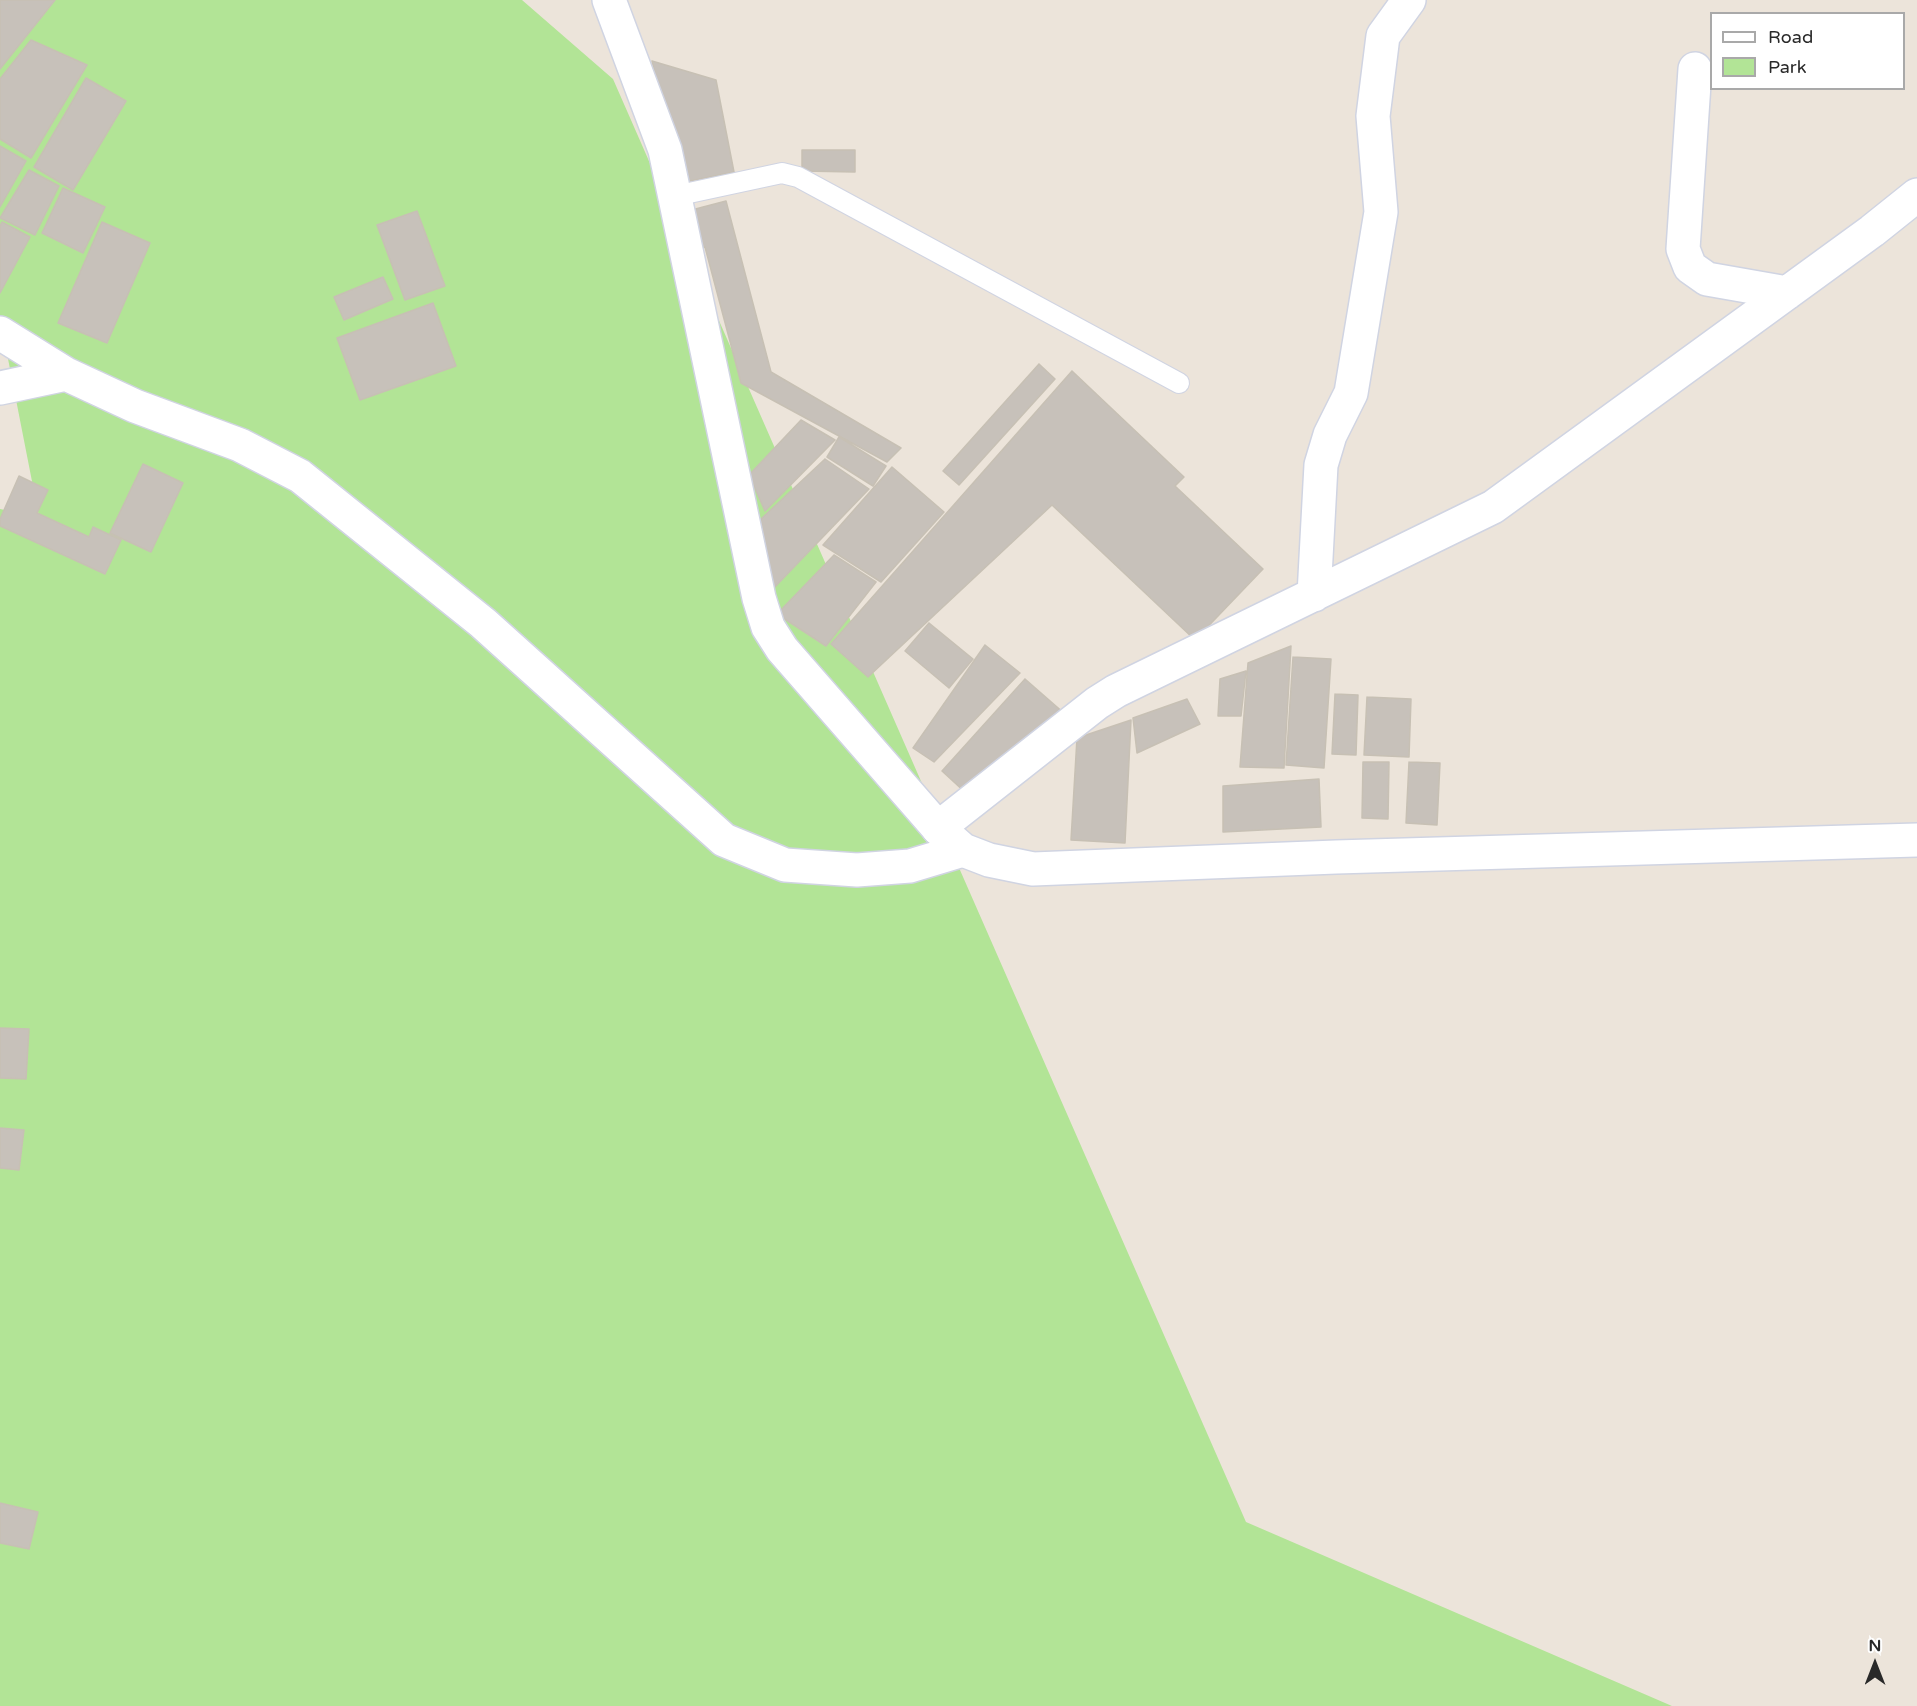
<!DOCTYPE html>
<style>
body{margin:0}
#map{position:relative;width:1917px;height:1706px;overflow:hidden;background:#ece4da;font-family:"Varela Round",sans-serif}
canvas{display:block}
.legend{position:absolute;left:1710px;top:12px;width:195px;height:78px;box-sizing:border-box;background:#fff;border:2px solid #a9a9a9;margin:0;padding:8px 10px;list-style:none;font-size:18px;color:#292929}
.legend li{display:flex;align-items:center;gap:12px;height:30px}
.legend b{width:30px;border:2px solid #a9a9a9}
.north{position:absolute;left:1845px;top:1634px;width:60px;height:60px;-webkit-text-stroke:4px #fff;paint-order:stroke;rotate:0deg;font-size:16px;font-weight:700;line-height:24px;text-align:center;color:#292929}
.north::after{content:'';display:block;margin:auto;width:21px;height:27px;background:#292929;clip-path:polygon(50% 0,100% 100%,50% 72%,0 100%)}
</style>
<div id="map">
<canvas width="1917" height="1706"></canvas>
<ul class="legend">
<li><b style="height:8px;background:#fff"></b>Road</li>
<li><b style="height:16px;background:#b2e496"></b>Park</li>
</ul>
<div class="north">N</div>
</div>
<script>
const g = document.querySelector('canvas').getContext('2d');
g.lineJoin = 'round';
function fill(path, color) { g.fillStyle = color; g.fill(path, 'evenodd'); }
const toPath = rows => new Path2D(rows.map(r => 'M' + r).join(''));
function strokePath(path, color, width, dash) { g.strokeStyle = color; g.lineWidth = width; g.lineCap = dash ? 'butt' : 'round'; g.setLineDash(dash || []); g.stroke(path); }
fill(toPath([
 [0,0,522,0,613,79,1246,1522,1672,1706,0,1706,0,509,39,517,0,318]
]), '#b2e496');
const building = toPath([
 [0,0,55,0,0,69,0,0],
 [31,40,87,65,31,158,0,139,0,79,31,40],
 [652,61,716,80,734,172,680,183,652,61],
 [86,78,126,101,73,190,34,167,86,78],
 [0,146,26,161,0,207,0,146],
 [802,150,855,150,855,172,802,171,802,150],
 [29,170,59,186,35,235,0,218,29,170],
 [63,188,105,207,83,253,42,233,63,188],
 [726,201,771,372,901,448,887,462,741,383,705,247,695,250,684,212,726,201],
 [417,211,445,286,405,300,377,225,417,211],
 [2,222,30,237,0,293,0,226,2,222],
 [102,222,150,243,107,343,58,323,102,222],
 [383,277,393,299,344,320,334,297,383,277],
 [433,303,456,366,360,400,337,338,433,303],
 [1039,364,1055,379,959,485,943,471,1039,364],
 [1072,371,1184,477,1175,486,1263,569,1195,640,1052,505,868,677,831,644,1072,371],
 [801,420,835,440,765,511,749,475,801,420],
 [839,437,886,466,873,486,827,457,839,437],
 [825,459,869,489,771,591,761,519,825,459],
 [143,464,183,483,151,552,110,533,143,464],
 [892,467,944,512,881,582,823,545,892,467],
 [19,476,48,490,37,513,89,537,93,527,121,540,105,574,0,526,0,519,19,476],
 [834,555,876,582,826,646,777,614,834,555],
 [929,623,973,659,949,688,905,651,929,623],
 [985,645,1020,673,934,762,913,748,985,645],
 [1291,646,1284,768,1240,767,1248,663,1291,646],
 [1293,657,1331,659,1324,768,1286,765,1293,657],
 [1246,671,1241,716,1218,716,1220,679,1246,671],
 [1025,679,1065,714,967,794,942,771,1025,679],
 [1335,694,1358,695,1356,755,1332,754,1335,694],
 [1367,697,1411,699,1409,757,1364,755,1367,697],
 [1187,699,1200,724,1137,753,1133,718,1187,699],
 [1131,720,1125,843,1071,840,1077,738,1131,720],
 [1363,762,1389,762,1388,819,1362,818,1363,762],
 [1409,762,1440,763,1437,825,1406,823,1409,762],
 [1319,779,1321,827,1223,832,1223,786,1319,779],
 [0,1028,29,1029,26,1079,0,1078,0,1028],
 [0,1128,24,1130,19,1170,0,1168,0,1128],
 [0,1503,38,1512,29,1549,0,1543,0,1503]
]);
fill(building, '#c7c1ba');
strokePath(building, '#c7c0b4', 1.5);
const lane = toPath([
 [675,196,782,173,798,177,1179,383]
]);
const street = toPath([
 [1695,69,1683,249,1690,267,1707,279,1787,293],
 [0,333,66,374,135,406,240,445,300,476,483,623,724,840,785,865,857,870,910,866,963,850],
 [0,388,66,374],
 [1314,595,1321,465,1330,435,1351,393,1381,212,1373,116,1383,36,1409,0],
 [938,828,1097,703,1116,691,1493,507,1872,231,1917,195]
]);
const secondary = toPath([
 [609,0,665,150,759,598,768,627,782,649,938,828,963,850,989,860,1033,869,1336,857,1917,840]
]);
strokePath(lane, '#d0d4e2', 22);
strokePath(street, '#d0d4e2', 36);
strokePath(secondary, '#d0d4e2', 36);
strokePath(lane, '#fff', 20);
strokePath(street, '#fff', 33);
strokePath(secondary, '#fff', 33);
</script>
